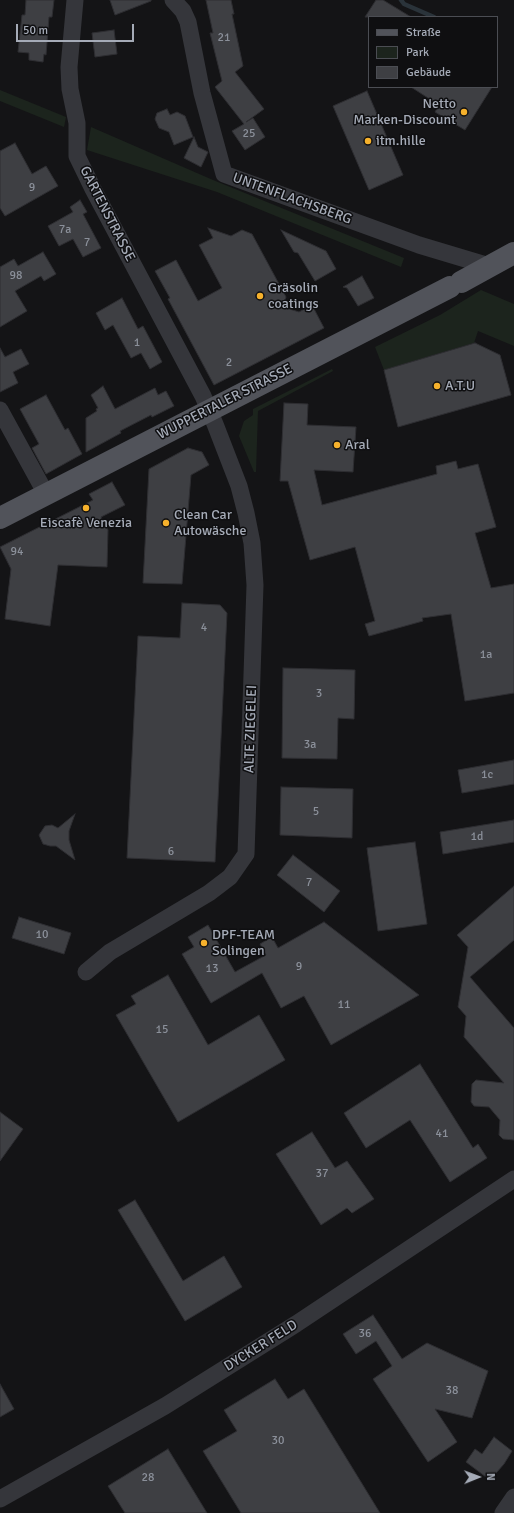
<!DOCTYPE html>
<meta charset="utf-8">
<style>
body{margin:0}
#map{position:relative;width:514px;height:1513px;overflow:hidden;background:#141416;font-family:Signika,sans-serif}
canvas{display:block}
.legend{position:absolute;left:368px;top:16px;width:130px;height:72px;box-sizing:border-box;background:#0f0f11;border:1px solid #4b4d53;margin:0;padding:5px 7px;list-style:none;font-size:12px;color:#a5abb7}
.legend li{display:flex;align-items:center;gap:8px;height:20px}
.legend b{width:20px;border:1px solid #4b4d53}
.north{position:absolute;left:458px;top:1457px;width:40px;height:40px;-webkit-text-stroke:3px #0f0f11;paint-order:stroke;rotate:89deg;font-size:11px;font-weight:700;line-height:16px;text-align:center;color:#a5abb7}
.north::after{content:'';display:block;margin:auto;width:14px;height:18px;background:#a5abb7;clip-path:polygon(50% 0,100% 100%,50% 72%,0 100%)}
.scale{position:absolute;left:16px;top:24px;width:118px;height:18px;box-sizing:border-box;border:2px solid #a5abb7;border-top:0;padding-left:5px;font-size:12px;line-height:14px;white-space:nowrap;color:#a5abb7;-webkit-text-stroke:3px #0f0f11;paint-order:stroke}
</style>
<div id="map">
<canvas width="514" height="1513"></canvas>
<ul class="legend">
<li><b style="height:5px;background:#51535a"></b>Straße</li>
<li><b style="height:11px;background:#1c241d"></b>Park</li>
<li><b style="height:11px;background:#3e3f43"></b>Gebäude</li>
</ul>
<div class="north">N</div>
<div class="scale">50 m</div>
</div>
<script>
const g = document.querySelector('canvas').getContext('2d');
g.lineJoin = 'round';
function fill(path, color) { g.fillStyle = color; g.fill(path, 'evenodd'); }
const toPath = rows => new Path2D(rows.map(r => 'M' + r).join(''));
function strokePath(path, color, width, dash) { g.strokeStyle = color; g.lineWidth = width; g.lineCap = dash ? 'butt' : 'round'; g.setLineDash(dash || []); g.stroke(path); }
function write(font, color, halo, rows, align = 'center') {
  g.font = font + ' Signika,sans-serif'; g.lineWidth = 3; g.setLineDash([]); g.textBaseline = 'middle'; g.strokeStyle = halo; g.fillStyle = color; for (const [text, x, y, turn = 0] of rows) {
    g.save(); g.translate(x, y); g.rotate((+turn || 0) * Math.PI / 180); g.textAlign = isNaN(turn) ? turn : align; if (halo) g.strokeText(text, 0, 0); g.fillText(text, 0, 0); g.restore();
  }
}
fill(toPath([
 [0,90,66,117,64,127,0,101],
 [91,127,213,180,404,258,401,267,217,192,87,150],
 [481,290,514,304,514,346,478,331,474,343,384,370,375,347,440,315],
 [332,369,333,371,258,411,256,472,254,472,239,436,244,421,253,415,253,409]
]), '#1c241d');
strokePath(toPath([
 [401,0,404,4,434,17]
]), '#2a333a', 4.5);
const building = toPath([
 [26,0,54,0,52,17,49,17,46,55,44,54,43,62,29,60,29,53,18,52,22,15,25,15,26,0],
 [110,0,151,0,151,1,115,15,110,0],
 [206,0,231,0,234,14,232,14,243,66,235,72,264,109,246,122,253,118,265,137,245,150,232,131,244,124,215,87,222,81,210,33,213,33,206,0],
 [376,0,383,0,411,17,365,17,376,0],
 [114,30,117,54,95,57,92,33,114,30],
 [411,87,492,87,465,130,435,112,439,105,411,87],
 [367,91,403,175,369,190,333,106,367,91],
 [167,109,170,115,177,112,185,116,193,137,174,145,169,132,159,128,155,119,157,113,167,109],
 [194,137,198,147,208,152,201,167,184,158,194,137],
 [15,143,32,174,46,166,58,186,5,216,0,208,0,151,15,143],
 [80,200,87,212,83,214,101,248,83,257,73,239,59,246,48,226,73,212,70,207,80,200],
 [208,228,231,236,242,230,252,234,286,297,283,307,299,312,312,305,324,328,214,385,168,299,170,298,155,271,176,260,198,301,222,288,199,245,213,238,208,228],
 [281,230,326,251,336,269,315,281,298,253,294,252,281,230],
 [43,252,56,274,44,281,41,276,15,291,27,311,0,327,0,267,14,259,18,266,43,252],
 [362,276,374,298,358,306,347,288,343,287,362,276],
 [122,298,138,329,143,326,162,362,150,369,141,353,131,358,113,325,105,330,96,313,122,298],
 [475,343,500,355,511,395,398,427,384,370,475,343],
 [0,348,5,357,21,349,29,364,13,372,18,383,0,392,0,348],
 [103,386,115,409,155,388,158,395,166,391,174,406,152,417,151,415,120,431,121,433,86,452,86,418,97,411,96,409,98,408,91,395,103,386],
 [46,395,65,430,68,428,82,454,46,474,32,448,39,444,20,409,46,395],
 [284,403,308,404,307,425,356,427,353,472,314,470,322,505,437,474,436,466,456,461,458,469,478,464,496,527,475,533,491,588,514,584,514,693,465,701,451,614,422,618,423,621,369,636,365,624,375,621,355,547,310,560,288,481,280,481,284,403],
 [188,448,202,452,209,465,191,475,182,584,143,583,149,469,188,448],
 [112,482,125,505,101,517,108,530,107,567,58,565,50,626,5,619,11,569,0,547,93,500,89,494,112,482],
 [182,603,220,605,227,613,215,862,127,858,138,636,180,638,182,603],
 [283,668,355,670,354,719,338,718,337,759,282,758,283,668],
 [514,760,514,784,462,793,458,770,514,760],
 [281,787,353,789,352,838,280,835,281,787],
 [75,814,69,831,69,840,75,860,56,846,50,846,43,844,39,835,45,826,52,825,58,828,75,814],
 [514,820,514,842,443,854,440,832,514,820],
 [415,842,427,924,378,931,367,848,415,842],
 [293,855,340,891,324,912,277,875,293,855],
 [514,886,514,940,470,977,514,1028,514,1140,503,1139,499,1135,500,1120,489,1107,474,1106,471,1102,472,1084,476,1080,504,1083,464,1037,466,1016,458,1007,468,947,457,935,514,886],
 [19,917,71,933,64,954,12,938,19,917],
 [324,922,419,995,331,1045,304,996,281,1008,262,973,211,1003,182,954,194,947,188,937,208,925,235,972,266,955,260,944,272,937,278,948,324,922],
 [168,975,208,1045,259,1015,285,1060,178,1122,116,1015,136,1004,131,996,168,975],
 [420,1064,473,1148,478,1144,487,1158,450,1182,410,1120,366,1148,344,1113,420,1064],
 [0,1112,23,1129,0,1161,0,1112],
 [312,1132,335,1168,347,1161,374,1199,352,1213,347,1208,321,1225,276,1154,312,1132],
 [135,1200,183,1281,224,1256,242,1287,185,1321,118,1210,135,1200],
 [373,1315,402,1359,427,1343,488,1371,472,1418,435,1409,457,1442,428,1462,373,1379,392,1366,376,1341,356,1354,343,1334,373,1315],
 [275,1379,288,1399,304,1389,380,1513,241,1513,203,1451,237,1431,224,1410,275,1379],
 [0,1384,14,1409,0,1417,0,1384],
 [494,1437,512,1451,504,1464,490,1480,466,1462,475,1449,482,1454,494,1437],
 [168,1449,207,1513,125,1513,108,1486,168,1449]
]);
fill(building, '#3e3f43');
strokePath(building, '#2e2e32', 1);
strokePath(toPath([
 [75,0,69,67,70,89,77,123,77,156,93,189,203,396,215,424,239,486,246,513,252,543,255,585,246,854,230,877,209,893,110,952,86,972],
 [173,0,183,11,188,22,202,93,224,174,419,245,489,266],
 [0,410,46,494],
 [0,1499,165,1406,296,1324,514,1179],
 [503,1513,514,1497]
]), '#35363b', 17);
strokePath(toPath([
 [461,282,514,253],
 [0,518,450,287]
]), '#51535a', 22);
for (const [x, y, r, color] of [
 [464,112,4,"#f6b12c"],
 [368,141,4,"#f6b12c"],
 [260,296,4,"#f6b12c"],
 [437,386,4,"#f6b12c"],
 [337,445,4,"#f6b12c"],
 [86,508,4,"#f6b12c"],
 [166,523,4,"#f6b12c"],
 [204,943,4,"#f6b12c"]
]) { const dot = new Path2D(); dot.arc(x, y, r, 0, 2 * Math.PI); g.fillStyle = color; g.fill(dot); strokePath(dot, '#0f0f11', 1.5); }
write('12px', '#8b909a', null, [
 ["21",224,38],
 ["25",249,134],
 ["9",32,188],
 ["7a",65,230],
 ["7",87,243],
 ["98",16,276],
 ["1",137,343],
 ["2",229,363],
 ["94",17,552],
 ["4",204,628],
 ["1a",486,655],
 ["3",319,694],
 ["3a",310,745],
 ["1c",487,775],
 ["5",316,812],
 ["1d",477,837],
 ["6",171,852],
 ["7",309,883],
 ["10",42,935],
 ["9",299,967],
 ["13",212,969],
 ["11",344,1005],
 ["15",162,1030],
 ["41",442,1134],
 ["37",322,1174],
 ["36",365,1334],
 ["38",452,1391],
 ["30",278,1441],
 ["28",148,1478]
]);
write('14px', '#a5abb7', '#0f0f11', [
 ["Netto",456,104,"right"],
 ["Marken-Discount",456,120,"right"],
 ["itm.hille",376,141],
 ["Gräsolin",268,288],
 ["coatings",268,304],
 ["A.T.U",445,386],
 ["Aral",345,445],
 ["Clean Car",174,515],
 ["Autowäsche",174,531],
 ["Eiscafè Venezia",86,523,"center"],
 ["DPF-TEAM",212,935],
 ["Solingen",212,951]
], 'left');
write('14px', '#a5abb7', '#0f0f11', [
 ["UNTENFLACHSBERG",292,199,20],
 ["GARTENSTRASSE",107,214,63],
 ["WUPPERTALER STRASSE",225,402,-27],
 ["ALTE ZIEGELEI",251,729,-88],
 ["DYCKER FELD",261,1346,-32]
]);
</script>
